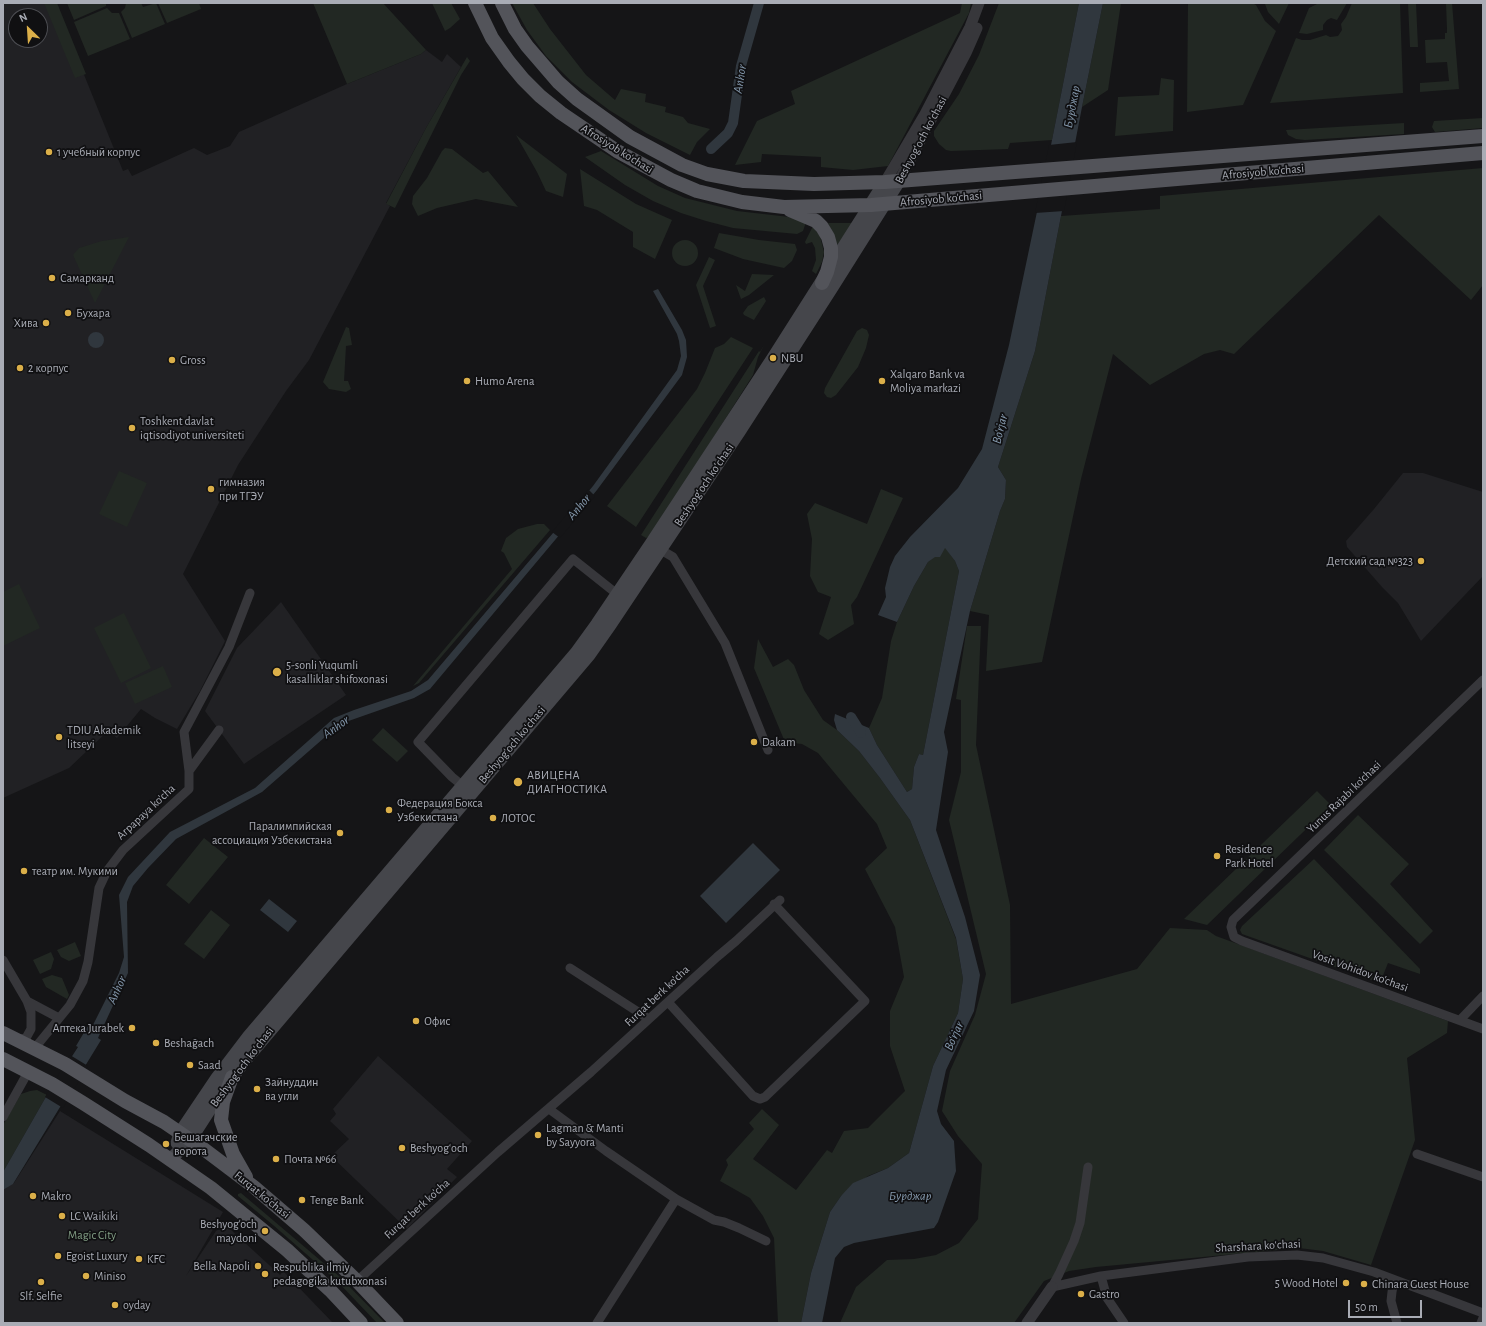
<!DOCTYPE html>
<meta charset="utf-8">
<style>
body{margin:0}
#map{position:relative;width:1486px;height:1326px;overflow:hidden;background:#151517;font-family:"Alegreya Sans",sans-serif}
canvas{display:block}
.frame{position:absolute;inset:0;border:4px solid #a9acb5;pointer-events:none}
.north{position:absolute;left:8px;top:8px;width:40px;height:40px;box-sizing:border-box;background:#101012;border:1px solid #4d4e53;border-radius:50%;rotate:335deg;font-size:11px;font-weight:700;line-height:16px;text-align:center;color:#a9acb5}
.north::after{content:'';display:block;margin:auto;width:14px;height:18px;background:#dbaf49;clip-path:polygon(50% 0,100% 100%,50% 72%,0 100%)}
.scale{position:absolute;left:1348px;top:1300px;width:74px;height:18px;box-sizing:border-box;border:2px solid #a9acb5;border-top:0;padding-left:5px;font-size:12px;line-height:14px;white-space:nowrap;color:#a9acb5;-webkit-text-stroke:3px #101012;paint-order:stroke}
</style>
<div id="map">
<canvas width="1486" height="1326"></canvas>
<div class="frame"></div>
<div class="north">N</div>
<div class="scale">50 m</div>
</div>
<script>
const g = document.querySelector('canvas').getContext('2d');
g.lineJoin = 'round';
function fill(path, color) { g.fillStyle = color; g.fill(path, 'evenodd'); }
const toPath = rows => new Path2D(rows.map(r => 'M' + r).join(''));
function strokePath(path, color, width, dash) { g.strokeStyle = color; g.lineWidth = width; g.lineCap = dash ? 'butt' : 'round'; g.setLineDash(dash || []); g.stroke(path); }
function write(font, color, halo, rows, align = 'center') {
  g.font = font + ' "Alegreya Sans",sans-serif'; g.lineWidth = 3.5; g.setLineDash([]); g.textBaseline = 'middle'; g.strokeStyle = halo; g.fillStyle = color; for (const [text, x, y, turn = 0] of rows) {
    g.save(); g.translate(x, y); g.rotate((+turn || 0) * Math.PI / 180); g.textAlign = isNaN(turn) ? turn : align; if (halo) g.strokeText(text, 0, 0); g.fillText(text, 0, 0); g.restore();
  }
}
fill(toPath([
 [6,3,55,3,123,171,128,169,132,176,194,148,207,155,230,146,239,132,347,84,421,54,426,50,442,62,447,54,461,67,426,128,386,203,390,206,309,360,286,391,238,465,183,574,225,641,200,691,177,729,155,718,141,709,117,738,108,731,69,768,3,798,3,4],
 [16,16,40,16,40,40,16,40],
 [1403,473,1423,473,1483,492,1483,576,1421,641,1398,603,1382,587,1347,547,1346,541,1374,509],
 [281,602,346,695,244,764,205,711,237,648],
 [378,1056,472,1141,447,1169,457,1177,407,1229,331,1156,349,1139,330,1121,336,1114,333,1109],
 [60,1111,223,1212,186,1276,216,1231,220,1228,225,1226,230,1229,280,1275,283,1271,333,1323,3,1323,3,1190,14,1183]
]), '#212124');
fill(toPath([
 [44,3,57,3,86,74,75,78],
 [67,3,106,3,106,6,74,20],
 [126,3,141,3,143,7,156,3,165,24,132,38,121,12,125,8],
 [158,3,199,3,201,9,167,23],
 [313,3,383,3,426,50,421,54,347,84],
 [432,3,451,3,460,19,450,28,445,31],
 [512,3,533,3,550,29,586,75,615,100,621,89,646,94,645,102,666,107,665,112,683,117,688,123,710,129,697,142,690,155,646,133,609,110,572,82,546,56,527,30],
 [962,3,971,3,969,13,888,166,853,170,821,167,821,157,762,154,761,162,735,165,757,121,795,104,791,91,960,13],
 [999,3,1079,3,1052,140,1010,143,1008,149,951,151,946,150,939,144,934,136,934,131,959,94,979,55],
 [1103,3,1121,3,1108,90,1082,107],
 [1188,3,1252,3,1256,5,1265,21,1276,31,1243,105,1187,112],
 [1266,3,1289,3,1279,24,1268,12,1265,4],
 [1319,3,1347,3,1337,20,1331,18,1327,20,1323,25,1323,30,1307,34,1299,33,1309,8],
 [1352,3,1400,3,1403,93,1270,103,1296,38,1302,40,1310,40,1326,35,1330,37,1338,36,1342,30,1341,24,1346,17],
 [1408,3,1416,3,1418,47,1410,47],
 [1446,3,1452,3,1459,89,1420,92,1420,83,1449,81,1447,62,1426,63,1425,40,1445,39,1445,33,1447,33,1447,29],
 [107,8,112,13,119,13,130,39,88,56,74,22],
 [467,57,470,61,461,75,395,208,386,204,426,128],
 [1161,78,1174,80,1173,131,1115,136,1118,97,1159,95],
 [1483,118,1483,128,1435,132,1432,127,1434,121],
 [1404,123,1404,134,1305,140,1296,139,1288,135,1286,130],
 [516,135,567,174,563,197,546,191,537,172],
 [445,148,452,149,483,173,488,171,518,207,476,199,437,208,418,216,412,204,413,196,427,178,442,151],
 [601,151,658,186,685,198,737,211,807,219,803,231,797,234,733,228,706,221,681,213,653,201,625,185,585,157],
 [1483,168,1483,285,1471,300,1379,215,1234,354,1220,350,1204,354,1150,385,1113,354,1081,479,1042,662,986,671,989,615,970,611,1000,511,1005,499,1006,480,998,467,1035,351,1061,216,1160,209,1160,196],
 [580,169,636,204,672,220,655,259,633,247,633,232,597,210,584,206],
 [828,223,853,223,836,247,833,235],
 [813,226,820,236,824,252,822,262,816,274,812,271,816,260,815,248,812,242,806,244,805,242],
 [719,233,759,240,795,244,797,250,792,261,784,268,743,259,714,248],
 [129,237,95,303,73,255,79,248,102,241],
 '672 253a13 13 0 1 1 26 0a13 13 0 1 1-26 0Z',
 [709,257,715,260,703,286,716,326,710,328,696,285],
 [752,274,774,275,749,295,741,299,736,285,745,291],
 [764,297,766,301,754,320,744,315,743,313,748,306],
 [346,327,349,328,352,345,346,346,344,381,348,381,351,389,346,392,329,389,323,382],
 [862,328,867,330,869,335,866,348,858,367,836,395,831,398,827,397,824,393,825,388,857,331],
 [731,337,753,348,636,527,607,506,697,389,705,373,715,348,724,344],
 [764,345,758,357,753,375,652,535,646,538,641,535,759,351,760,352],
 [119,471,147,483,127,527,99,514],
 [881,489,903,498,857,597,851,605,854,624,828,640,819,634,831,597,818,592,810,576,812,539,807,514,815,503,867,524],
 [537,524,544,524,550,530,419,683,413,686,512,569,504,553,501,551,506,538,518,529],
 [945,547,955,561,959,571,923,755,919,754,914,767,912,789,907,792,877,745,869,728,882,698,891,641,897,622,914,586,928,562],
 [19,584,40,628,3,646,3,592],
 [124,613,151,668,121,683,94,628],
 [967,626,981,626,976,745,1010,905,1011,1004,1137,969,1170,928,1207,930,1216,936,1448,1021,1447,1033,1407,1058,1415,1140,1371,1265,1323,1251,1299,1248,1096,1267,1069,1271,1044,1281,1014,1323,840,1323,856,1287,887,1260,914,1259,936,1255,959,1243,978,1219,982,1164,958,1136,942,1111,950,1071,975,1015,986,974,949,820,961,772,961,700,956,699],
 [758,639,773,667,788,659,794,665,804,690,823,720,837,730,859,751,880,778,910,820,956,939,963,979,958,1013,933,1066,909,1153,888,1168,868,1176,841,1196,830,1212,811,1273,801,1323,778,1323,774,1238,763,1216,750,1198,720,1181,728,1165,726,1160,754,1129,749,1123,762,1109,779,1125,753,1159,796,1190,827,1150,832,1153,844,1131,868,1128,905,1091,890,1046,890,1011,904,977,895,927,865,869,887,848,877,824,818,753,802,744,785,742,754,668],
 [163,666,172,687,135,704,125,683],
 [383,728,408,751,397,762,372,740],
 [1317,791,1331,805,1207,925,1184,919],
 [1358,815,1409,864,1390,884,1433,931,1420,944,1324,850],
 [204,838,228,857,189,904,166,885],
 [1314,859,1420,969,1420,974,1388,963,1380,983,1242,934,1240,930,1242,926],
 [211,910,230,925,204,959,184,944],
 [75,942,81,956,69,961,61,957,57,950],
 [51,952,54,959,51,969,40,974,33,960],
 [52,975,62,978,69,995,67,999,46,987,42,979],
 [37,1090,47,1095,3,1172,3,1125,21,1094,30,1091],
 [241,1193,340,1277,385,1323,377,1323,337,1281,273,1225,238,1196,238,1194]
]), '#222823');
fill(toPath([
 [1079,3,1103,3,1082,107,1035,351,998,467,1006,480,1005,499,1000,511,970,611,944,732,948,752,936,830,965,917,980,975,974,1011,946,1070,937,1111,941,1124,954,1141,956,1171,938,1222,934,1228,854,1243,844,1247,835,1258,822,1323,801,1323,811,1273,830,1212,841,1196,853,1183,888,1168,909,1153,933,1066,958,1013,963,979,956,938,910,820,880,778,859,751,837,730,834,720,835,714,869,728,877,745,907,792,912,789,914,767,919,754,923,755,959,571,955,561,945,548,940,557,935,557,928,562,914,586,897,622,878,615,886,597,885,588,890,567,895,556,910,537,958,488,982,449,1009,345,1051,145],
 [658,289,682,330,686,340,687,357,682,375,597,490,430,689,414,698,340,724,262,792,176,839,148,868,133,886,127,902,128,973,98,1038,101,1040,13,1184,3,1190,3,1172,47,1095,78,1047,76,1046,89,1024,93,1025,119,973,124,957,119,895,128,877,170,832,255,788,334,718,354,710,411,691,428,680,593,486,677,370,681,356,679,341,677,334,653,291],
 '88 340a8 8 0 1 1 16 0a8 8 0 1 1-16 0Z',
 [753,843,780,870,726,923,700,896],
 [269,899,297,921,288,932,260,910]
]), '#30373e');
fill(toPath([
 [1077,142,1064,211,1035,213,1049,145],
 [588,489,595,496,560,538,552,532],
 [70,1055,88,1066,63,1108,45,1097]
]), '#151517');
strokePath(toPath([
 [711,149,728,133,733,123,741,66,759,3],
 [851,717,861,733]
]), '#30373e', 10);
strokePath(toPath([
 [656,547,673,557,725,643,768,750],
 [1483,680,1233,920,1231,927,1234,937,1242,941,1483,1029],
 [189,771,219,730],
 [463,786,452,777,418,742,573,559,617,594],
 [3,960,27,1001,59,1018],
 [570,968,649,1019],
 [668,1002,753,1096,760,1099,765,1097,865,1001,774,904],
 [1460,1020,1483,996],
 [16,1040,26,1038,31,1029,31,1012,27,1001],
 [34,1049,70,1005,83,981,88,962,99,888,107,871,123,850,189,789,189,771,184,732,229,647,250,593],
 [549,1109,606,1151,676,1199,714,1220,724,1222,739,1228,766,1241],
 [3,1117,28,1072],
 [1417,1154,1483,1177],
 [1101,1276,1107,1298,1124,1323],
 [357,1281,498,1152,591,1072,717,957,736,941,780,900],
 [1394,1281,1392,1292,1391,1301,1397,1323],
 [1052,1287,1101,1276,1248,1257,1297,1255,1323,1258,1374,1272,1483,1313],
 [1052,1287,1059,1274,1074,1241,1080,1223,1088,1167],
 [597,1323,676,1199],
 [1481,1323,1483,1318]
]), '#37373b', 9);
strokePath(toPath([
 [899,181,966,53,977,28],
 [885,182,925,114,970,27,979,3],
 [1027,1323,1052,1287]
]), '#37373b', 11);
strokePath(toPath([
 [177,1143,180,1133,217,1078,249,1036,576,653,597,624,651,544,773,358,885,182],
 [171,1159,190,1140,219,1095,246,1059,589,655,610,625,739,432,831,289,899,181]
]), '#45464b', 13);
strokePath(toPath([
 [475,3,492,38,509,62,523,79,540,96,561,113,617,151,671,180,697,191,742,202,784,207,871,205,1483,153],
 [502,3,515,29,527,46,558,82,577,99,630,137,682,165,707,174,744,181,814,184,885,182,1483,136],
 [790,210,816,221,822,227,828,237,831,248,831,257,827,272,822,283],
 [3,1033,65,1064,125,1101,164,1122,205,1150,254,1187,304,1230,357,1281,397,1323],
 [3,1059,52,1084,83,1103,149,1145,211,1188,287,1250,330,1290,361,1323],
 [232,1077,223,1102,221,1120,233,1154,246,1177]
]), '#53545a', 14);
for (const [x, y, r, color] of [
 [49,152,4,"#dbaf49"],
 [52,278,4,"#dbaf49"],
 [68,313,4,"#dbaf49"],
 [46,323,4,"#dbaf49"],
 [773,358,4,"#dbaf49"],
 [172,360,4,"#dbaf49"],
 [20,368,4,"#dbaf49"],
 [467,381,4,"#dbaf49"],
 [882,381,4,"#dbaf49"],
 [132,428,4,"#dbaf49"],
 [211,489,4,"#dbaf49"],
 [1421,561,4,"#dbaf49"],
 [277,672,5,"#dbaf49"],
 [59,737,4,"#dbaf49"],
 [754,742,4,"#dbaf49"],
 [518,782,5,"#dbaf49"],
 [389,810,4,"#dbaf49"],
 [493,818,4,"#dbaf49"],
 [340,833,4,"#dbaf49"],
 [1217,856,4,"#dbaf49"],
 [24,871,4,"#dbaf49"],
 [416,1021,4,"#dbaf49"],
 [132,1028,4,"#dbaf49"],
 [156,1043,4,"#dbaf49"],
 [190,1065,4,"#dbaf49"],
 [257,1089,4,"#dbaf49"],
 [538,1135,4,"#dbaf49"],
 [166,1144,4,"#dbaf49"],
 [402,1148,4,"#dbaf49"],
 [276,1159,4,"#dbaf49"],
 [33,1196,4,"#dbaf49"],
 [302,1200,4,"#dbaf49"],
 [62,1216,4,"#dbaf49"],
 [265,1231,4,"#dbaf49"],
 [58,1256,4,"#dbaf49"],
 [139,1259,4,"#dbaf49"],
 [258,1266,4,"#dbaf49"],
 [265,1274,4,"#dbaf49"],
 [86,1276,4,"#dbaf49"],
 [41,1282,4,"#dbaf49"],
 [1346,1283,4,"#dbaf49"],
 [1364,1284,4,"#dbaf49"],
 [1081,1294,4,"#dbaf49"],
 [115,1305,4,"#dbaf49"]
]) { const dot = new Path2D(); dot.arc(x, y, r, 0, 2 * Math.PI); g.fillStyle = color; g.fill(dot); strokePath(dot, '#101012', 1.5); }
write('12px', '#a9acb5', '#101012', [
 ["Beshyogʻoch koʻchasi",921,140,-62],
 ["Afrosiyob ko'chasi",617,149,32],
 ["Afrosiyob ko'chasi",1263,172,-5],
 ["Afrosiyob ko'chasi",941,199,-5],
 ["Beshyogʻoch koʻchasi",704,485,-56],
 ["Beshyogʻoch koʻchasi",512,745,-50],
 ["Yunus Rajabi ko'chasi",1344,797,-44],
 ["Arpapaya ko'cha",146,812,-43],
 ["Vosit Vohidov ko'chasi",1360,971,20],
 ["Furqat berk ko'cha",657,996,-43],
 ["Beshyogʻoch koʻchasi",242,1067,-53],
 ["Furqat ko'chasi",262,1195,39],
 ["Furqat berk ko'cha",417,1209,-42],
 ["Sharshara koʻchasi",1258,1246,-3]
]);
write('12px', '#a9acb5', '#101012', [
 ["1 учебный корпус",57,152],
 ["Самарканд",60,278],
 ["Бухара",76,313],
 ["Хива",38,323,"right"],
 ["NBU",781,358],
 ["Gross",180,360],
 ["2 корпус",28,368],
 ["Xalqaro Bank va",890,374],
 ["Moliya markazi",890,388],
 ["Humo Arena",475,381],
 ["Toshkent davlat",140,421],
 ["iqtisodiyot universiteti",140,435],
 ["гимназия",219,482],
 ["при ТГЭУ",219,496],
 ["Детский сад №323",1413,561,"right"],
 ["5-sonli Yuqumli",286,665],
 ["kasalliklar shifoxonasi",286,679],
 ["TDIU Akademik",67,730],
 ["litseyi",67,744],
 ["Dakam",762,742],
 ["АВИЦЕНА",527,775],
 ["ДИАГНОСТИКА",527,789],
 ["Федерация Бокса",397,803],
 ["Узбекистана",397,817],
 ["ЛОТОС",501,818],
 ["Паралимпийская",332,826,"right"],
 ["ассоциация Узбекистана",332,840,"right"],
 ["Residence",1225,849],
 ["Park Hotel",1225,863],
 ["театр им. Мукими",32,871],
 ["Офис",424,1021],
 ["Аптека Jurabek",124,1028,"right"],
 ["Beshağach",164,1043],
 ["Saad",198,1065],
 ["Зайнуддин",265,1082],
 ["ва угли",265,1096],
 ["Lagman & Manti",546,1128],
 ["by Sayyora",546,1142],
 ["Бешагачские",174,1137],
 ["ворота",174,1151],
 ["Beshyogʻoch",410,1148],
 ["Почта №66",284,1159],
 ["Makro",41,1196],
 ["Tenge Bank",310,1200],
 ["LC Waikiki",70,1216],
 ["Beshyog'och",257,1224,"right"],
 ["maydoni",257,1238,"right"],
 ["Egoist Luxury",66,1256],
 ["KFC",147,1259],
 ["Bella Napoli",250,1266,"right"],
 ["Respublika ilmiy",273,1267],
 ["pedagogika kutubxonasi",273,1281],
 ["Miniso",94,1276],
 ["5 Wood Hotel",1338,1283,"right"],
 ["Chinara Guest House",1372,1284],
 ["Gastro",1089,1294],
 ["Slf. Selfie",41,1296,"center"],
 ["oyday",123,1305]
], 'left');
write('12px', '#829e85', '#101012', [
 ["Magic City",92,1235]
]);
write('italic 13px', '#8498ac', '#101012', [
 ["Anhor",740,79,-81],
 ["Бурджар",1072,107,-79],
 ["Bo‘rjar",1000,429,-76],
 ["Anhor",579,507,-50],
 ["Anhor",336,727,-36],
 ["Anhor",117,990,-66],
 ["Bo‘rjar",954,1036,-66],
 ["Бурджар",910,1196]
]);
</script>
